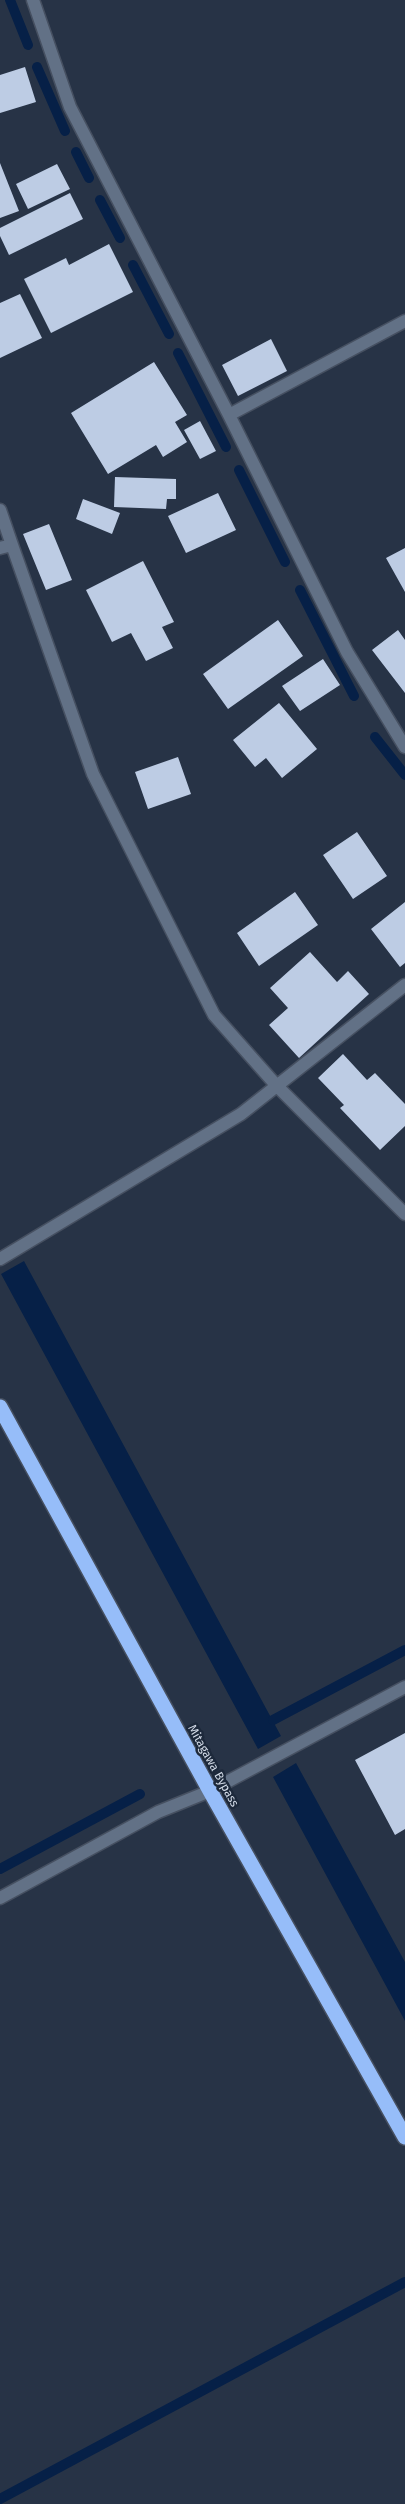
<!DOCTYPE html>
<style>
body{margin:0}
canvas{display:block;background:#273346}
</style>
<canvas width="405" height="2504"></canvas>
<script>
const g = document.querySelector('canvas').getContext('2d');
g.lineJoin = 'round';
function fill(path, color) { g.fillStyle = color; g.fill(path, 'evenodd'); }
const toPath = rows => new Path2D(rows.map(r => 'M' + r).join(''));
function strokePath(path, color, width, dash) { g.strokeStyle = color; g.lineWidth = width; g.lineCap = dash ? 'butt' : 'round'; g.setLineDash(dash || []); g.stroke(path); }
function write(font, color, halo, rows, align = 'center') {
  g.font = font + ' "Fira Sans",sans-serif'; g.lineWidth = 5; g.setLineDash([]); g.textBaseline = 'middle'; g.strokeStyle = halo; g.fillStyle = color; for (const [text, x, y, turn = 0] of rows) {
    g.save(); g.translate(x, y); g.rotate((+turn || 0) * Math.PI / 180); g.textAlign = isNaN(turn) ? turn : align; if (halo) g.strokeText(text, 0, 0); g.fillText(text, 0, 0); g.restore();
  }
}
fill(toPath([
 [24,1261,281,1736,258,1749,1,1274],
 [296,1763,405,1962,405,2021,273,1777]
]), '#062047');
strokePath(toPath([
 [10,0,28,45],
 [37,67,65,131],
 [76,152,89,178],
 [100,200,120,238],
 [133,265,169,334],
 [178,353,226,447],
 [239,470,285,562],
 [300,590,354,696],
 [375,737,405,775],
 [273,1720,405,1650],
 [0,1869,140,1794],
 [0,2499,405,2282]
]), '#062047', 10);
fill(toPath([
 [25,67,36,102,0,113,0,75],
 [0,163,19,211,0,218],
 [57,164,70,189,28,209,16,184],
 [70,193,83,219,9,255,0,236,0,228],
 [109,244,133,292,51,333,24,279,66,258,69,265],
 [20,294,42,338,0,358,0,303],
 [271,339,287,371,238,396,222,365],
 [154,362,187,415,175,422,187,442,163,457,156,445,108,474,71,413],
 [200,421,216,451,200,459,184,430],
 [115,477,176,479,176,499,167,499,166,509,114,507],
 [218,493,236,530,186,553,168,516],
 [83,499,120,513,112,534,76,519],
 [49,524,72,580,46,590,23,534],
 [405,548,405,592,386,558],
 [143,561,174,622,162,627,173,648,146,661,131,633,112,642,86,590],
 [278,620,303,656,228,709,203,674],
 [398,630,405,640,405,693,372,650],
 [323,659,340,685,300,711,282,686],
 [279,703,317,749,282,778,266,758,255,767,233,740],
 [178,757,191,794,148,809,135,772],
 [357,832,387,876,353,899,323,855],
 [295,892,318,925,259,966,237,933],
 [405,902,405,963,400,967,371,929],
 [310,952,337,982,348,971,369,994,299,1058,269,1025,288,1008,270,988],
 [343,1054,367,1080,375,1073,405,1104,405,1126,380,1150,340,1108,344,1105,318,1078],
 [405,1733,405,1829,395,1835,355,1760]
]), '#bdcce4');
const street = toPath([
 [33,0,70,107,229,415,347,652,405,747],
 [229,415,405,321],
 [0,510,12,545],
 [0,548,12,545,93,774,214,1015,276,1085,405,1214],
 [0,1259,241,1114,405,985],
 [0,1898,158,1812,210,1791,405,1687]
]);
const highway = toPath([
 [0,1407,210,1791,405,2137]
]);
strokePath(street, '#465061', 15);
strokePath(highway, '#465061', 18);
strokePath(street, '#627186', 12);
strokePath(highway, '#96bdf9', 15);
write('12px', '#d4dce8', '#1d293b', [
 ["Mitagawa Bypass",213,1766,61]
]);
</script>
